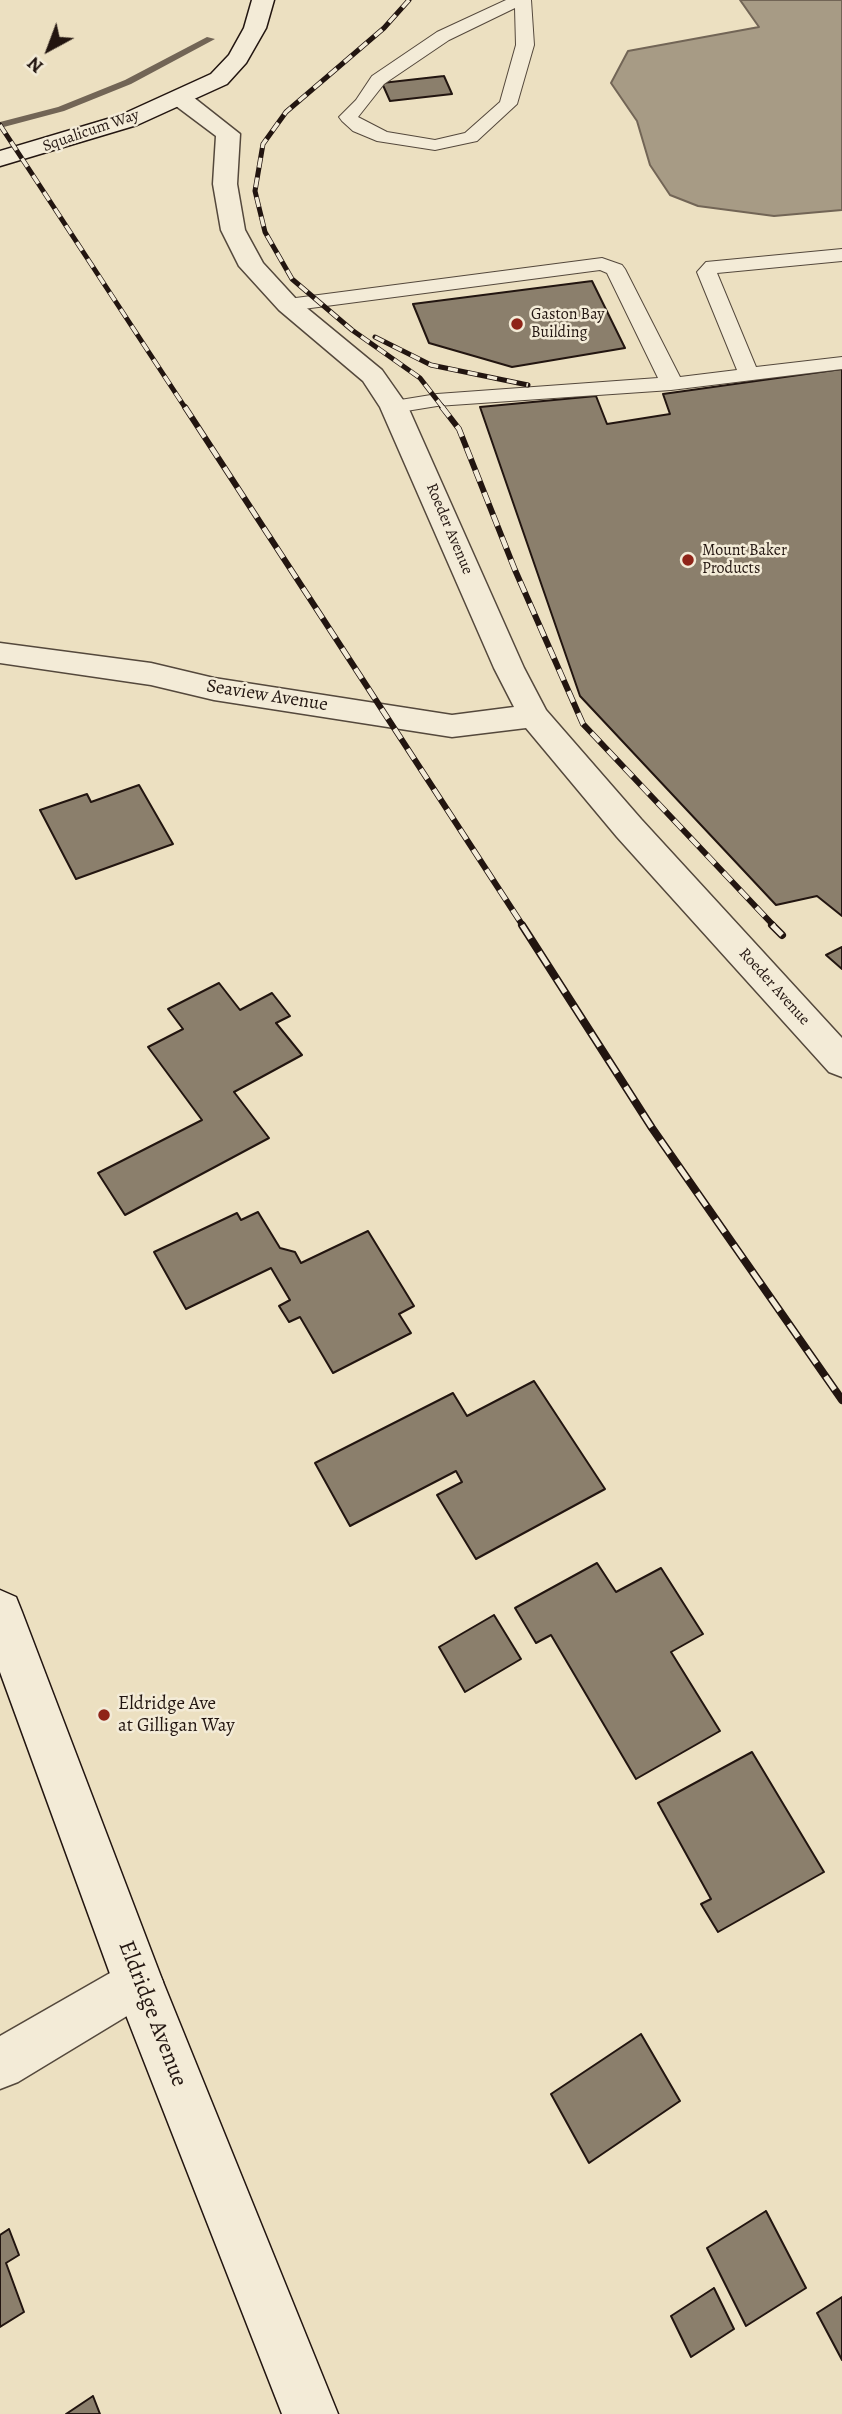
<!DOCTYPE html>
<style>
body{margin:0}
#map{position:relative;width:842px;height:2414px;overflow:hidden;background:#ece0c1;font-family:Alegreya,serif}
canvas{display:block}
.north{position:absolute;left:14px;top:14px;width:70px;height:70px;-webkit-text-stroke:5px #f3ebd7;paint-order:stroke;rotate:221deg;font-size:19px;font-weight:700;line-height:28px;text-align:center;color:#221510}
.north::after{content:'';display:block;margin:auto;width:24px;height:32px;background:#221510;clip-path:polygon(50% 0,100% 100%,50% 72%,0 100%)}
</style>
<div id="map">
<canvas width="842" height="2414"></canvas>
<div class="north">N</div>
</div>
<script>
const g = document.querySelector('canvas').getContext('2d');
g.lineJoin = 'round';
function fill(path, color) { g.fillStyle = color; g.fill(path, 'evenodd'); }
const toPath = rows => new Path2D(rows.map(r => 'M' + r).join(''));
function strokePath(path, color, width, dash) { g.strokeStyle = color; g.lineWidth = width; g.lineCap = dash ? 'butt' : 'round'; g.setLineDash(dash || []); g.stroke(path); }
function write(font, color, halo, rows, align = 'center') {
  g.font = font + ' Alegreya,serif'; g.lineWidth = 5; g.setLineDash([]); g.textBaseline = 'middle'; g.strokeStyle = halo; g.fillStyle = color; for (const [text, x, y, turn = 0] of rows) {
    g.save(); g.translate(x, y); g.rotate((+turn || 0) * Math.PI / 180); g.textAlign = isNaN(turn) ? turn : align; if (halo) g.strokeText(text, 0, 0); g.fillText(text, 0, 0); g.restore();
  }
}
const water = toPath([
 [740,0,842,0,842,210,774,216,698,206,670,195,650,165,637,121,611,83,628,51,759,27,740,0]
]);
fill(water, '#a79b85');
strokePath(water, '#726556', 2);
fill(toPath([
 [207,37,215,39,131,84,64,111,0,128,0,122,58,107,125,80,207,37]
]), '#726556');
const building = toPath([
 [444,76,452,94,390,101,382,83,444,76],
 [592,281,625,348,512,367,429,343,413,304,592,281],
 [842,369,842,916,817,896,776,905,580,696,480,407,596,396,607,424,670,414,663,394,842,369],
 [139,785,173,844,76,879,40,810,87,794,91,802,139,785],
 [842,947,842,969,826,955,842,947],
 [219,983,240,1010,272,993,290,1016,276,1023,302,1055,234,1092,269,1138,125,1215,98,1173,202,1120,148,1047,183,1029,168,1009,219,983],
 [258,1212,280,1248,295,1252,301,1263,368,1231,414,1306,399,1314,411,1333,333,1373,300,1317,289,1322,279,1306,290,1300,271,1268,186,1309,154,1252,237,1213,241,1220,258,1212],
 [534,1381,605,1489,476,1559,437,1495,462,1482,456,1471,350,1526,315,1463,453,1393,467,1416,534,1381],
 [597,1563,616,1592,661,1568,703,1634,671,1652,720,1731,636,1779,551,1635,536,1643,515,1608,597,1563],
 [494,1615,521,1659,465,1692,439,1647,494,1615],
 [752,1752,824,1872,718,1932,701,1904,711,1899,658,1803,752,1752],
 [641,2034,680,2101,589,2163,551,2094,641,2034],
 [766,2211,806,2288,746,2326,707,2248,766,2211],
 [9,2229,19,2255,6,2263,24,2312,0,2327,0,2235,9,2229],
 [714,2288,734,2329,691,2357,671,2316,714,2288],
 [842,2297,842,2360,817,2313,842,2297],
 [93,2396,100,2414,66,2414,93,2396]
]);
fill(building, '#8b7f6c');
strokePath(building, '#221510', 2);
const lane = toPath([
 [506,0,531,0,534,45,517,104,477,141,435,150,377,141,353,131,342,121,339,117,356,100,372,76,437,32,506,0],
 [515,8,516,45,500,102,465,133,435,140,387,132,358,117,384,84,449,40,515,8],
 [842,249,842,261,717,273,756,367,842,357,842,369,671,390,437,406,394,413,383,407,394,401,437,394,658,378,607,273,600,270,288,311,278,305,288,299,602,258,622,265,625,269,680,377,737,370,697,272,706,262,842,249]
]);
const street = toPath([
 [180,91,188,93,240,134,237,184,245,230,263,263,297,300,382,370,408,407,524,668,546,710,641,819,842,1038,842,1077,829,1072,617,837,526,728,452,737,214,700,151,685,0,663,0,643,151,663,214,678,452,715,514,707,494,668,380,407,363,381,279,310,239,266,221,230,213,184,216,136,172,103,169,98,172,93,180,91],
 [138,1957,155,1965,163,1982,155,1999,18,2082,0,2089,0,2036,138,1957]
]);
const secondary = toPath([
 [252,0,274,0,266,28,246,63,227,84,137,125,0,166,0,151,121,115,211,74,229,55,244,28,252,0],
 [0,1590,16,1597,22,1612,163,1982,338,2414,282,2414,113,1982,0,1672,0,1590]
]);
strokePath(lane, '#54483c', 2);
strokePath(street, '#54483c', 3);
strokePath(secondary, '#221510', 3);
fill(lane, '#f3ebd7');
fill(street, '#f3ebd7');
fill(secondary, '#f3ebd7');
const railFar2 = toPath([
 [409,0,384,28,286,112,263,144,255,191,265,232,292,279,352,330,420,378,444,409],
 [0,125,186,409],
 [375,337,431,365,528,385]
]);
const railFar1 = toPath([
 [185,407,523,926],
 [442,407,459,429,515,570,583,724,774,926]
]);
const rail = toPath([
 [522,925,652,1128,842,1400],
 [772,925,782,935]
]);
strokePath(railFar2, '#221510', 5);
strokePath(railFar1, '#221510', 6);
strokePath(rail, '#221510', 8);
strokePath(railFar2, '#f3ebd7', 3.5, [10]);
strokePath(railFar1, '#f3ebd7', 4.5, [12]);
strokePath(rail, '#f3ebd7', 5, [16]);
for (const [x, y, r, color] of [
 [517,324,7,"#8f2418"],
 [688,560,7,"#8f2418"],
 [104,1715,7,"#8f2418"]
]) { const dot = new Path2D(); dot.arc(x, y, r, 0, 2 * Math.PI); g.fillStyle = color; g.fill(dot); strokePath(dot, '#f3ebd7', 2.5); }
write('16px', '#221510', '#f3ebd7', [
 ["Squalicum Way",91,131,-19],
 ["Roeder Avenue",449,529,67],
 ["Roeder Avenue",774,987,48]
]);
write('16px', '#221510', '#f3ebd7', [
 ["Gaston Bay",531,315],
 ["Building",531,333],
 ["Mount Baker",702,551],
 ["Products",702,569]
], 'left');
write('19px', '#221510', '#f3ebd7', [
 ["Seaview Avenue",267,696,9]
]);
write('19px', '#221510', '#f3ebd7', [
 ["Eldridge Ave",118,1704],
 ["at Gilligan Way",118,1726]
], 'left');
write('23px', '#221510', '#f3ebd7', [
 ["Eldridge Avenue",152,2014,69]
]);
</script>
